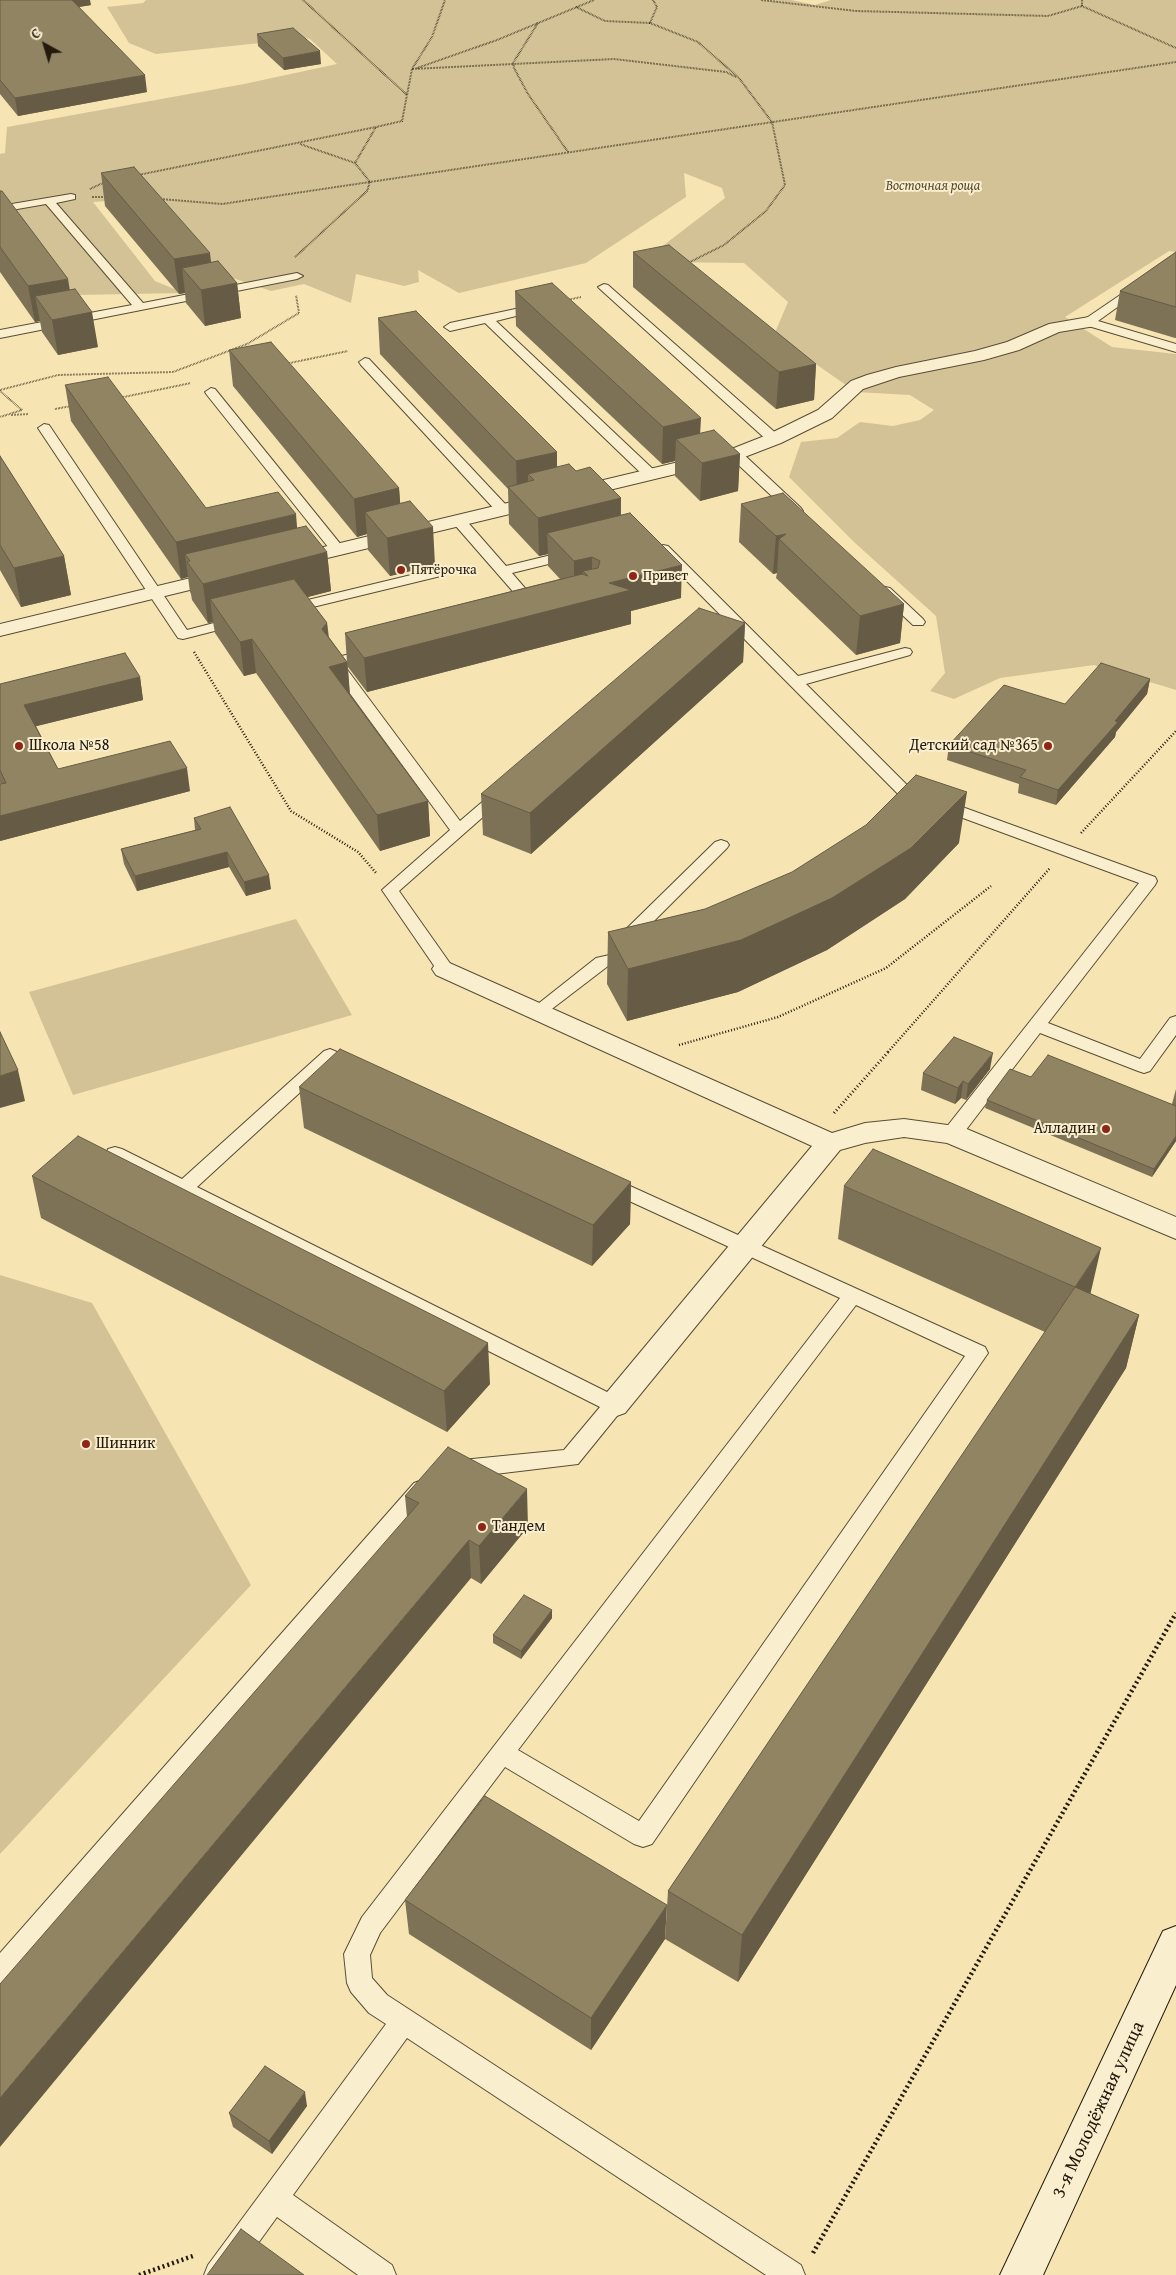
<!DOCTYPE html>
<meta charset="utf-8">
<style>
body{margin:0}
#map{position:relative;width:1176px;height:2275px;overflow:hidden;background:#f6e5b2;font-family:"Gentium Book Plus",serif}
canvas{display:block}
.north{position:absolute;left:20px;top:20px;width:50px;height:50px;-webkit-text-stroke:4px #f9eecd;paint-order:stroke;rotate:321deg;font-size:14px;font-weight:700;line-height:20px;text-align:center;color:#231a0d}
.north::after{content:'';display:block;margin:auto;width:18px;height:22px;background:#231a0d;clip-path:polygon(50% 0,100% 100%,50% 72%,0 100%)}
</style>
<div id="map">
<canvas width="1176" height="2275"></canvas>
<div class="north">С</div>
</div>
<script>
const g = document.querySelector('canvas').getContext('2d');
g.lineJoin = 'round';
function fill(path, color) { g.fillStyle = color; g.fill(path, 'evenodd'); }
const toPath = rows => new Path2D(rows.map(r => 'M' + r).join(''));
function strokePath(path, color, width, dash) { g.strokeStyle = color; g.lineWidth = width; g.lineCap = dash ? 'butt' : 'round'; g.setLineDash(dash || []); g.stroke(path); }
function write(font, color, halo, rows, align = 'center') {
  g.font = font + ' "Gentium Book Plus",serif'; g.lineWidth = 4; g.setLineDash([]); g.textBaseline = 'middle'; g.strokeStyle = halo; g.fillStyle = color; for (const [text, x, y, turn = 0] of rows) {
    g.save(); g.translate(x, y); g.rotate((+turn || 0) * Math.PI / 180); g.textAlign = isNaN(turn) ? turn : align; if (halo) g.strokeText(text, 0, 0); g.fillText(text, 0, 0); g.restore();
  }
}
fill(toPath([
 [146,0,791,0,815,5,831,0,1176,0,1176,252,1169,251,1065,317,1112,347,1176,354,1176,690,1094,665,1000,678,954,699,930,691,945,673,936,616,854,542,789,477,801,442,837,438,860,422,893,426,920,420,934,410,910,395,856,392,774,335,788,302,744,263,664,262,651,255,725,198,722,188,684,173,686,197,586,263,459,293,418,270,419,282,404,286,356,274,351,303,304,284,271,291,221,274,148,198,93,202,155,281,184,293,75,295,18,222,0,214,0,154,5,153,7,127,244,84,337,64,310,39,277,33,270,42,156,54,129,43,107,7,143,3],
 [296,919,352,1015,73,1095,29,992],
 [0,1275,92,1303,251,1585,0,1854]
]), '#d2c296');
const service = toPath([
 [71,194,75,195,75,199,56,203,143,303,297,273,303,276,297,279,0,338,0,330,132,305,46,204,0,212,0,206,71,194],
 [1176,257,1176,265,1098,321,1176,344,1176,352,1085,325,1085,319,1176,257],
 [604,284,608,285,779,436,780,439,779,442,769,442,600,289,598,287,604,284],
 [520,308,526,312,524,314,496,321,655,471,657,474,655,477,645,477,485,323,450,331,444,327,450,323,520,308],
 [365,358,369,359,508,507,510,510,508,513,498,513,361,365,359,362,365,358],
 [211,388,215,389,342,546,344,549,342,552,332,552,207,395,205,392,211,388],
 [44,424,49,425,187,630,237,617,244,621,242,624,183,639,178,638,38,428,44,424],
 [735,450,740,451,801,508,803,511,801,514,791,514,730,457,729,454,735,450],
 [459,517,464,518,506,566,572,550,579,554,577,557,512,573,542,608,540,611,530,611,454,524,452,521,454,518,459,517],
 [663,545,668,546,798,676,905,648,910,649,912,652,910,655,806,684,910,788,1155,877,1157,881,1155,885,1048,1023,1140,1059,1170,1018,1176,1016,1176,1035,1150,1071,1144,1073,1138,1071,1040,1033,959,1139,952,1140,945,1139,943,1134,945,1129,1139,883,898,794,658,552,656,549,663,545],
 [440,568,447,572,445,575,288,613,281,609,283,606,440,568],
 [885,587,890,588,923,619,925,622,923,625,913,625,880,594,878,591,885,587],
 [371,649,376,650,378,653,376,656,343,664,460,821,495,791,507,791,509,794,399,891,454,969,451,973,445,975,439,973,382,890,450,830,327,662,329,659,371,649],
 [721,840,727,842,729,845,727,848,629,946,617,946,614,942,617,938,715,842,721,840],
 [632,950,638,951,641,955,638,959,608,966,544,1015,538,1017,532,1015,529,1011,596,958,632,950],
 [330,1049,360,1062,363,1066,360,1070,354,1072,332,1063,197,1187,621,1399,625,1405,621,1411,578,1464,462,1478,454,1475,451,1469,454,1463,462,1460,564,1450,600,1407,176,1194,108,1159,106,1154,108,1149,115,1147,122,1149,182,1179,324,1051,330,1049],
 [608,1176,985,1347,988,1353,652,1844,643,1847,634,1844,505,1767,380,1933,370,1955,372,1978,387,1995,801,2265,805,2275,766,2275,407,2038,293,2195,392,2265,396,2275,358,2275,277,2217,235,2275,204,2275,208,2265,386,2024,369,2013,351,1992,347,1983,344,1954,362,1917,840,1298,601,1188,598,1183,601,1178,608,1176],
 [856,1305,965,1356,639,1821,518,1750,856,1305],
 [422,1480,430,1483,433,1489,430,1495,9,1981,0,1984,0,1953,414,1483,422,1480]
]);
const minor = toPath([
 [1089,317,1095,318,1098,322,1095,326,1059,332,1019,350,984,360,899,377,863,389,832,418,781,443,742,458,290,567,283,565,280,561,283,557,290,555,729,450,767,435,818,410,851,381,867,375,896,367,975,351,1007,342,1049,324,1089,317],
 [224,570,231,572,234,576,231,580,0,636,0,624,224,570],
 [445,961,832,1133,865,1123,904,1119,962,1127,1176,1217,1176,1239,947,1143,904,1137,865,1143,840,1150,625,1413,614,1417,603,1413,599,1405,603,1397,812,1146,436,975,432,969,436,963,445,961]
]);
const secondary = toPath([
 [1176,1926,1176,1985,1043,2275,1000,2275,1163,1931,1176,1926]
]);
strokePath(service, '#584d36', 2);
strokePath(minor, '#584d36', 2);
strokePath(secondary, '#231a0d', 2);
strokePath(toPath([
 [303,0,407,95],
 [653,0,657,7,650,23,698,42,739,78,772,122,785,185,766,211,724,245,686,264],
 [761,0,856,11,1048,16,1082,6,1082,0],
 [1082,6,1176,48],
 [576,7,605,21,650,23],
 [538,23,513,63,514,68,528,94,568,152],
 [417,68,497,40,594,0],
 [412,69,614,59,726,72,736,77],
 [300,144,355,163],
 [138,175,376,127],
 [90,189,105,182],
 [92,197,106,197],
 [160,199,222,204,1176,62],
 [295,257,367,191,370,182,355,163,376,127,402,121,412,69,432,37,445,0],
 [567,300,581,297],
 [285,364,348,351],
 [0,390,58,375,173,372,247,344,299,313,296,295],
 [0,391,22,410,0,417],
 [119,398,191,383],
 [55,409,71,406],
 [11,415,29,414]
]), '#231a0d', 2, [0.5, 1]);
strokePath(toPath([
 [194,652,291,811,358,852,377,874],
 [1081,833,1176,731],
 [679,1045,778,1017,886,968,991,886],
 [888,1052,1050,868]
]), '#231a0d', 2.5, [1, 2]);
strokePath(toPath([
 [834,1113,889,1051]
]), '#231a0d', 3, [1, 2.5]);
strokePath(toPath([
 [813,2253,1176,1613],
 [139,2275,193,2256]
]), '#231a0d', 4.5, [2, 3]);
fill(service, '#f9eecd');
fill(minor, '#f9eecd');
fill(secondary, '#f9eecd');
fill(toPath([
 [0,0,91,5,79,7,147,92,18,116,0,94],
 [257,34,321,64,284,70,258,46],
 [101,173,237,283,241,318,205,326,186,303,185,293,179,294,105,206],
 [0,191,70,290,98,347,58,355,42,332,40,321,35,322,0,272],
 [633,252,816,364,814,400,776,409,633,287],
 [1176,252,1176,338,1175,338,1115,320,1120,291],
 [515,291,700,433,740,454,738,491,700,501,675,476,675,461,662,464,516,326],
 [378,318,557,467,576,471,621,498,621,515,681,598,631,611,631,624,367,692,348,667,350,695,428,801,430,836,380,851,256,673,244,676,215,633,213,622,208,623,192,600,191,594,190,592,188,577,181,579,71,421,65,385,206,508,297,528,327,552,331,591,307,597,327,623,329,637,347,662,345,633,560,579,548,566,548,554,539,556,509,524,508,489,380,354],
 [229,350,399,488,400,503,435,565,390,576,368,550,367,534,357,537,233,386],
 [0,456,64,556,71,595,21,607,0,570],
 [741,504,904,604,900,643,856,655,776,578,777,573,773,574,739,542],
 [745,623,743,662,531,854,483,835,481,794],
 [140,677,143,700,36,726,58,769,190,791,0,841,0,784,1,784,0,783,0,684],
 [1150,679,1147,694,1116,732,1115,737,1056,805,1018,793,1019,784,947,760,949,745,1065,704],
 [194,818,271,889,246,896,229,867,137,891,124,864,121,849,195,830],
 [959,843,905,899,827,950,738,992,627,1021,607,984,608,932,705,909],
 [990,1069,966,1100,961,1098,955,1104,921,1090,923,1073],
 [1031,1077,1172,1104,1176,1089,1176,1141,1152,1177,985,1108,987,1100],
 [299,1087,631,1182,630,1224,592,1266,304,1128],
 [32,1176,490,1384,447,1432,41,1218],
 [844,1186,1139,1315,1126,1368,738,1982,665,1939,668,1891,1045,1332,838,1239],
 [405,1496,528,1527,481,1584,471,1578,407,1517],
 [552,1610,552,1618,521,1659,493,1643,493,1635],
 [405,1900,665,1939,591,2050,409,1934],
 [307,2106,272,2154,233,2127,229,2113]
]), '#7d7255');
fill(toPath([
 [66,0,90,0,91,5,67,9],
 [320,51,321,64,284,70,283,58],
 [145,75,147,92,18,116,15,98],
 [210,253,214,287,182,268,185,293,179,294,174,259],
 [68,279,74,314,35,296,40,321,35,322,28,286],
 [237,283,241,318,205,326,201,290],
 [92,312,98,347,58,355,52,320],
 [816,364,814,400,776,409,779,372],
 [701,418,699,455,676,439,675,461,662,464,663,427],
 [557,452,557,489,534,480,528,474,528,496,517,496,516,461],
 [740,454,738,491,700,501,702,463],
 [399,488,402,526,365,512,367,534,357,537,354,499],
 [621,498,620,536,547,533,548,554,539,556,538,518],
 [296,514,299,551,185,554,188,577,181,579,176,542],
 [433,527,435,565,390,576,387,538],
 [786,534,779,539,777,573,773,574,776,536],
 [327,552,331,591,224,619,210,599,213,622,208,623,203,584],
 [64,556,71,595,21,607,14,568],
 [592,557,592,590,588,576,583,571,583,592,574,595,574,561],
 [682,565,681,598,631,611,631,624,367,692,364,658,609,583],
 [904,604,900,643,856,655,860,616],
 [327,623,330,657,322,629],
 [745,623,743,662,531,854,530,813],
 [252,639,256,673,244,676,240,642],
 [347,662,350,697,329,667],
 [140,677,143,700,29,728,24,705],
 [1150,679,1147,694,1116,732,1115,737,1056,805,1058,790],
 [187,768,190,791,0,841,0,816],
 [967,792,959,843,905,899,827,950,738,992,627,1021,628,969],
 [428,801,430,836,380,851,377,815],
 [227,852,229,867,137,891,135,876],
 [269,875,271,889,246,896,244,882],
 [993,1053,990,1069,966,1100,968,1084],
 [18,1070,25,1101,0,1108,0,1076],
 [963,1081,961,1098,955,1104,958,1088],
 [1176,1136,1176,1141,1152,1177,1154,1169],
 [631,1182,630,1224,592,1266,593,1225],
 [1101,1248,1089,1300,1075,1287],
 [1139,1315,1126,1368,738,1982,742,1935],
 [488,1343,490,1384,447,1432,444,1391],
 [527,1489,528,1527,481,1584,479,1546],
 [469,1540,471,1578,0,2147,0,2098],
 [552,1610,552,1618,521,1659,521,1651],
 [667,1905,665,1939,591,2050,591,2018],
 [305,2092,307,2106,272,2154,269,2141]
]), '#665c45');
const building = toPath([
 [0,0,72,0,145,75,15,98,0,80,0,0],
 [293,28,320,51,283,58,257,34,293,28],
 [134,167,210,253,174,259,101,173,134,167],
 [0,191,2,191,68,279,28,286,0,247,0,191],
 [669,245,816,364,779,372,633,252,669,245],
 [1176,252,1176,307,1120,291,1176,252],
 [218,261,237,283,201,290,182,268,218,261],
 [552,283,701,418,663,427,515,291,552,283],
 [75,289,92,312,52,320,35,296,75,289],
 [416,311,557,452,516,461,378,318,416,311],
 [271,342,399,488,354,499,229,350,271,342],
 [108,377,206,508,278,492,296,514,176,542,65,385,108,377],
 [714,430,740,454,702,463,676,439,714,430],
 [0,456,64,556,14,568,0,545,0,456],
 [569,464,576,471,590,467,621,498,538,518,508,487,534,480,528,474,569,464],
 [783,493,904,604,860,616,779,539,786,534,776,536,741,504,783,493],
 [410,501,433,527,387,538,365,512,410,501],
 [630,513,682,565,609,583,631,590,364,658,345,633,582,574,588,576,583,571,598,568,600,561,592,557,574,561,547,533,630,513],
 [306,526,327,552,203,584,187,562,190,561,185,554,306,526],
 [294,579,327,623,322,629,347,662,329,667,428,801,377,815,252,639,240,642,210,599,294,579],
 [699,608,745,623,530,813,481,794,699,608],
 [125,653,140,677,24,705,58,769,170,741,187,768,0,816,0,784,6,783,0,770,0,684,125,653],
 [1101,663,1150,679,1115,721,1118,722,1058,790,1020,777,1026,770,949,745,1004,685,1065,704,1101,663],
 [916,775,967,792,911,848,832,898,741,940,628,969,608,932,705,909,792,872,866,825,916,775],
 [230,807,269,875,244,882,227,852,135,876,121,849,201,829,194,818,230,807],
 [0,1032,18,1070,0,1076,0,1032],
 [954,1037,993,1053,968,1084,963,1081,958,1088,923,1073,954,1037],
 [340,1049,631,1182,593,1225,299,1087,340,1049],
 [1048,1055,1176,1106,1176,1136,1154,1169,987,1100,1010,1069,1031,1077,1048,1055],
 [78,1136,488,1343,444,1391,32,1176,78,1136],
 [873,1149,1101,1248,1075,1287,844,1186,873,1149],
 [1075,1287,1139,1315,742,1935,668,1891,1075,1287],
 [448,1447,527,1489,479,1546,469,1540,0,2098,0,1984,419,1503,405,1496,448,1447],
 [524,1595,552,1610,521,1651,493,1635,524,1595],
 [485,1796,667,1905,591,2018,405,1900,485,1796],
 [265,2066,305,2092,269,2141,229,2113,265,2066],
 [241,2229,304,2275,207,2275,241,2229]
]);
fill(building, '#918463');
strokePath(building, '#665c45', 1);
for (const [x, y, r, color] of [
 [401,570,5,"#8f2418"],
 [633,576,5,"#8f2418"],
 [19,746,5,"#8f2418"],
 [1048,746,5,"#8f2418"],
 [1106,1129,5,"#8f2418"],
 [86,1444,5,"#8f2418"],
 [482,1527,5,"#8f2418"]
]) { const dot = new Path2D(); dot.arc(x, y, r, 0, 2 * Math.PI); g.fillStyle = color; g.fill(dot); strokePath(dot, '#f9eecd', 2); }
write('italic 14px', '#584c36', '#f9eecd', [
 ["Восточная роща",933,186]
]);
write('14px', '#231a0d', '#f9eecd', [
 ["Пятёрочка",411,570],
 ["Привет",643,576]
], 'left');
write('16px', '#231a0d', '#f9eecd', [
 ["Школа №58",29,746],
 ["Детский сад №365",1038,746,"right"],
 ["Алладин",1096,1129,"right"],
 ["Шинник",96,1444],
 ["Тандем",492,1527]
], 'left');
write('19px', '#231a0d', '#f9eecd', [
 ["3-я Молодёжная улица",1099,2110,-65]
]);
</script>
